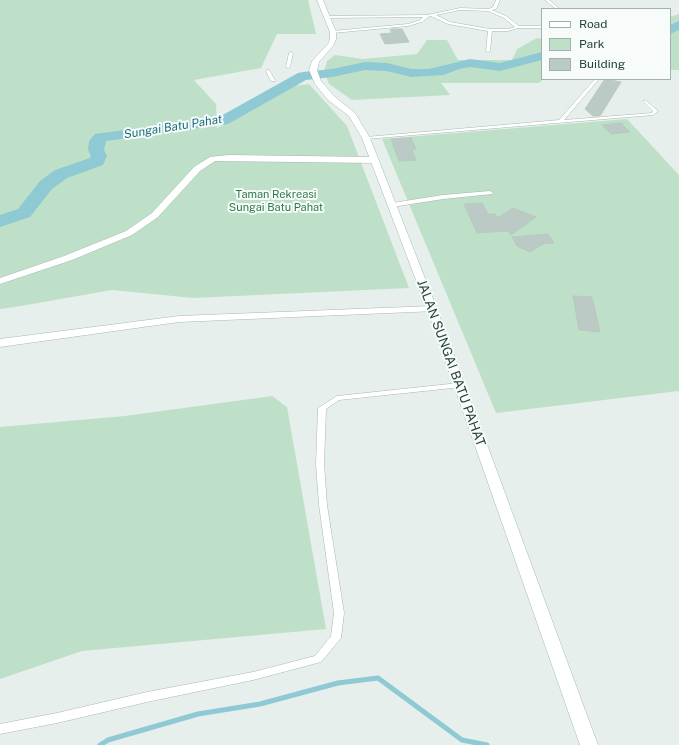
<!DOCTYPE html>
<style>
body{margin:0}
#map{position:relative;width:679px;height:745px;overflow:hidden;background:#e6efeb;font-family:"Public Sans",sans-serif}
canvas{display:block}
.legend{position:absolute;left:541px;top:8px;width:130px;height:72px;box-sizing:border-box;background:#f7fbf9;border:1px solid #a3b1ad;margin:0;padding:5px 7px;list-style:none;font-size:12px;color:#24423a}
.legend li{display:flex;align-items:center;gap:8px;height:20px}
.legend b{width:20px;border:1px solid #a3b1ad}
</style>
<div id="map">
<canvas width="679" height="745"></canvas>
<ul class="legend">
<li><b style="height:5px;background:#fff"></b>Road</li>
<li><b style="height:11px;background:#bfe0c8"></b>Park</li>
<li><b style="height:11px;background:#bbcac4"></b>Building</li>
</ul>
</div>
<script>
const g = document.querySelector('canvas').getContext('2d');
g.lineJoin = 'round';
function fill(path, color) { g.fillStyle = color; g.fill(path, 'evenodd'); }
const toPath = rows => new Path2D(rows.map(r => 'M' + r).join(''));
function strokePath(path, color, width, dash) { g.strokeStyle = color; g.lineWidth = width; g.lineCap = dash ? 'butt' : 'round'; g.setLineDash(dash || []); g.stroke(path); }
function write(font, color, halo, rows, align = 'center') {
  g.font = font + ' "Public Sans",sans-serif'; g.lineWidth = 4; g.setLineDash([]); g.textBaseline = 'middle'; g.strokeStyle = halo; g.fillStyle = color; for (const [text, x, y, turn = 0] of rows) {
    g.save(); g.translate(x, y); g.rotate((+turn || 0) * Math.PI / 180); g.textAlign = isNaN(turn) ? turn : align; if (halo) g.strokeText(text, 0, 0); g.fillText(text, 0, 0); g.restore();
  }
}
fill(toPath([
 [0,0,308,0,316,34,277,34,261,68,194,80,216,104,217,128,294,86,309,84,347,126,409,288,193,298,112,290,15,307,0,309],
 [679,14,679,70,670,70,670,17],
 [537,38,542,39,543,79,539,83,441,83,450,95,352,100,329,84,324,71,327,61,335,55,363,59,417,54,427,40,447,40,458,60,512,60,517,49],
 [627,119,679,175,679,391,496,413,382,139],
 [272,396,287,407,326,629,82,651,0,679,0,427,125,416]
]), '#bfe0c8');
strokePath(toPath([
 [100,745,108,740,198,714,260,704,338,683,378,678,462,740,487,745]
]), '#8ec9d4', 5);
fill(toPath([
 [679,21,679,30,670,34,670,25,679,21],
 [542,52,542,60,500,71,470,67,460,69,443,75,411,77,387,71,365,70,332,77,306,80,228,124,106,141,104,150,107,156,103,165,67,178,52,189,30,217,0,227,0,215,18,209,40,181,55,170,90,158,91,156,88,150,89,141,95,134,219,117,298,73,303,72,332,69,365,62,387,63,411,69,429,69,470,59,500,63,542,52]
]), '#8ec9d4');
const building = toPath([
 [392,29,402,29,409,42,385,44,380,34,392,33,390,30,392,29],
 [605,79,621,82,600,116,593,116,585,109,605,79],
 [621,123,630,132,611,134,602,125,621,123],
 [411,138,416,149,412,150,416,160,399,161,391,139,411,138],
 [482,203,488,214,495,214,497,218,513,208,536,217,511,235,508,231,477,233,464,204,482,203],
 [548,234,554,243,543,244,530,252,517,246,512,237,548,234],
 [573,296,592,297,600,332,579,330,573,296]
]);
fill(building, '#bbcac4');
strokePath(building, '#b8c9c2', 1);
const lane = toPath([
 [496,0,500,0,496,9,492,10,506,16,519,26,542,26,542,28,518,28,508,31,492,31,490,51,488,52,486,51,488,31,448,24,431,16,428,17,422,22,408,26,333,33,331,32,332,31,408,24,420,20,423,17,326,18,324,17,326,16,427,15,460,8,489,9,493,7,496,0],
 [460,10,488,11,504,18,515,27,508,29,490,29,450,22,436,15,460,10],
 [545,0,549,0,560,9,556,9,545,0],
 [291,52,293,53,290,67,288,68,286,67,289,53,291,52],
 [267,70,269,70,275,80,275,81,271,81,266,71,267,70],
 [595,79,599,79,564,120,652,113,653,111,643,101,645,100,658,111,653,115,366,139,364,138,366,137,559,120,595,79],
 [490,191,493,193,492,194,443,199,392,207,389,205,392,203,443,195,490,191],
 [459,383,463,385,462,387,339,400,326,409,324,464,327,505,344,613,341,638,321,662,253,680,147,702,57,723,0,734,0,724,57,713,147,692,253,672,315,656,331,636,334,613,319,505,316,464,318,408,337,396,459,383]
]);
const street = toPath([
 [228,155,374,157,378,160,374,163,215,161,200,171,158,217,132,235,72,260,0,284,0,278,64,256,126,231,152,213,194,167,210,157,228,155],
 [432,306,437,309,436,311,179,322,0,347,0,339,179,316,432,306]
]);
const secondary = toPath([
 [317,0,323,0,336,32,336,39,333,46,319,62,317,70,321,81,334,96,355,113,370,138,437,309,598,745,580,745,427,309,362,138,349,116,328,100,315,84,309,70,312,61,328,44,330,39,330,32,317,0]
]);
strokePath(lane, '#a8b8b2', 1);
strokePath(street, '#a8b8b2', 1);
strokePath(secondary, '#a4bbb3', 1);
fill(lane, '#fff');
fill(street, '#fff');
fill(secondary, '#fff');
write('11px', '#2d7a4b', '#f7fbf9', [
 ["Taman Rekreasi",276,195],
 ["Sungai Batu Pahat",276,208]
]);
write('italic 12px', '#1c6f80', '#f7fbf9', [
 ["Sungai Batu Pahat",173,127,-9]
]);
write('13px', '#24423a', '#f7fbf9', [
 ["JALAN SUNGAI BATU PAHAT",451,363,70]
]);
</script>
